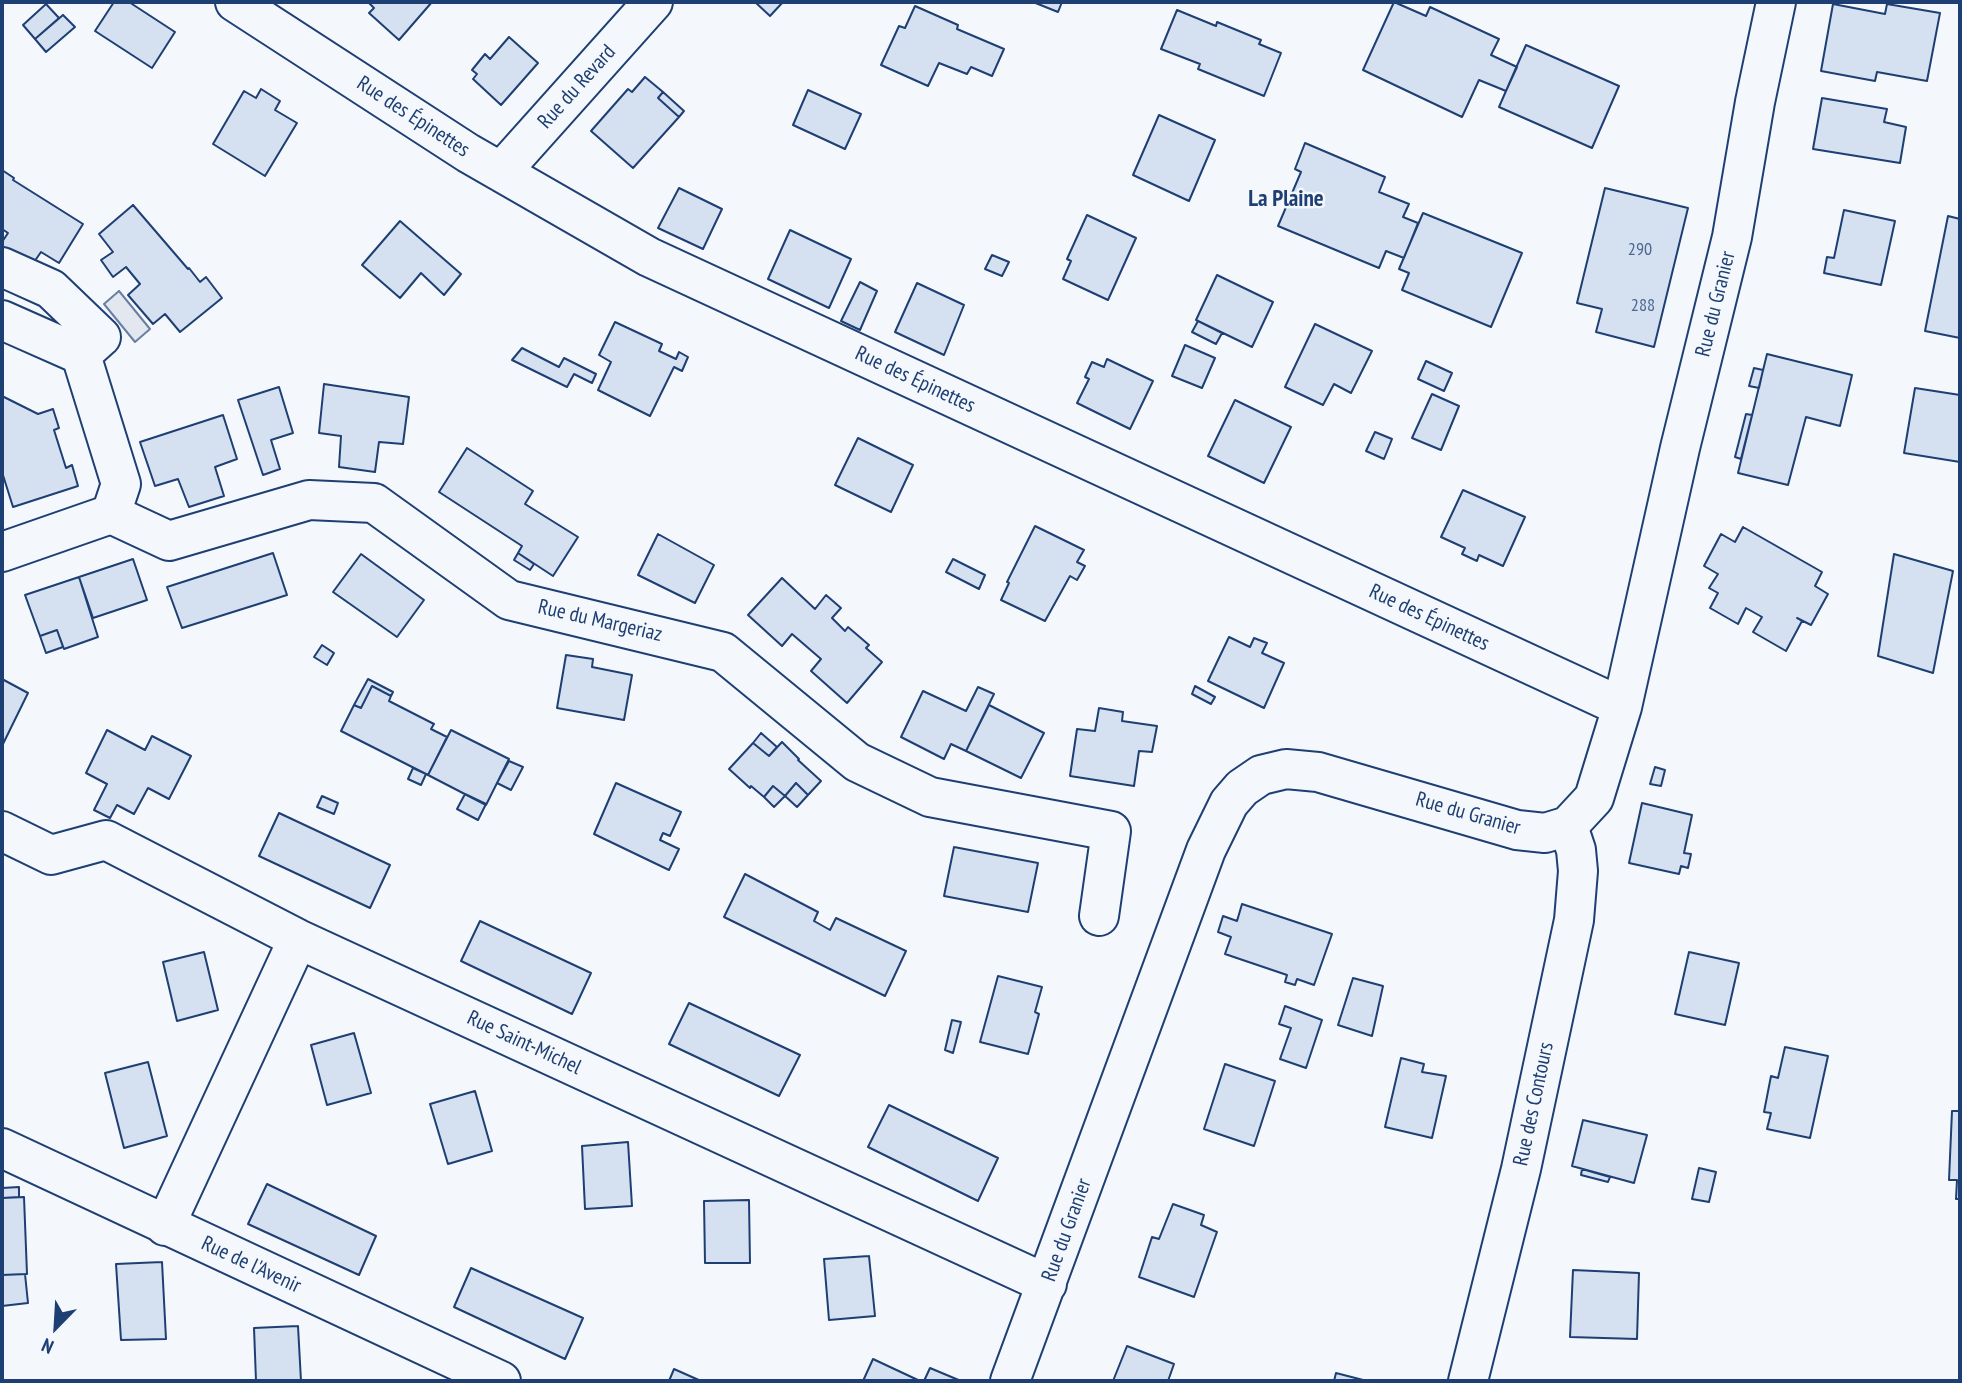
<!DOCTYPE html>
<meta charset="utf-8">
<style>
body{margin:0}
#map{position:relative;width:1962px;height:1383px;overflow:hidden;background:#f4f7fb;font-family:"PT Sans Narrow",sans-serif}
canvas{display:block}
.frame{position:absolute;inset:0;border:4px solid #1d3f73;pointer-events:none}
.north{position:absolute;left:21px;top:1292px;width:70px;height:70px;-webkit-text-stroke:5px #f4f7fb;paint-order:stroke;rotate:204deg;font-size:19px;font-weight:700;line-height:28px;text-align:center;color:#1d3f73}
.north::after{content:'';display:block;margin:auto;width:24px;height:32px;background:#1d3f73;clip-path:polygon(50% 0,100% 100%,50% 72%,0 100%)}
</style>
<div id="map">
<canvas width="1962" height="1383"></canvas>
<div class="frame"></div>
<div class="north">N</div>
</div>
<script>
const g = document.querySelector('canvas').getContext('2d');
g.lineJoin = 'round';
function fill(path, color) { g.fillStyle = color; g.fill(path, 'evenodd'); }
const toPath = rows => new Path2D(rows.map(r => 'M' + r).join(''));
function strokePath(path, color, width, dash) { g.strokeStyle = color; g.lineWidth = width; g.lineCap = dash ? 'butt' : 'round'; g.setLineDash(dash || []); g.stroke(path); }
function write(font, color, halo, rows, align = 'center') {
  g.font = font + ' "PT Sans Narrow",sans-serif'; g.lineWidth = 5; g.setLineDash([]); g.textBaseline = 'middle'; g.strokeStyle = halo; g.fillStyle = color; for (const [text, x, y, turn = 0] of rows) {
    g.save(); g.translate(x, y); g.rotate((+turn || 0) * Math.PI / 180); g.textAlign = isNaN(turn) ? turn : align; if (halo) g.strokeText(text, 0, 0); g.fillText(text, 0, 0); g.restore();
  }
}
const parking = toPath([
 [119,291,150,329,135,342,104,304,119,291]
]);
fill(parking, '#e3e8f0');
strokePath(parking, '#687fa3', 2);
const building = toPath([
 [114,2,129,2,175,32,152,68,95,31,114,2],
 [368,2,432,2,399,40,369,13,374,8,368,2],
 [755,2,783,2,770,16,755,2],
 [1033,2,1062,2,1058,12,1033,2],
 [1394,2,1426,16,1430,7,1499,39,1491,55,1517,67,1506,91,1479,80,1462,117,1363,70,1394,2],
 [46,4,59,18,35,39,23,25,46,4],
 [1833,4,1885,14,1887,4,1940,13,1927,81,1877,72,1875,81,1821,71,1833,4],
 [915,6,958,25,957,29,1004,49,992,76,971,67,967,74,939,63,928,86,881,65,899,26,905,28,915,6],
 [1177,10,1216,26,1217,22,1261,40,1259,44,1281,53,1264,96,1198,69,1200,64,1161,49,1177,10],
 [63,15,75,27,46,52,35,39,63,15],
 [509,37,538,63,501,105,473,79,477,74,472,70,485,54,490,59,509,37],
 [1526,45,1619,86,1592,148,1499,107,1526,45],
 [645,77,663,92,658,98,679,117,633,168,591,131,628,89,632,92,645,77],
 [261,89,280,101,275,110,297,123,265,176,213,144,244,91,256,98,261,89],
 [808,90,861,114,845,149,793,125,808,90],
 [663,92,684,111,679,117,658,98,663,92],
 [1822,98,1887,109,1884,122,1906,127,1900,163,1813,149,1822,98],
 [1159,115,1215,140,1189,201,1133,175,1159,115],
 [1305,143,1385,177,1379,192,1409,204,1403,217,1418,223,1404,258,1386,251,1379,268,1278,226,1301,172,1295,169,1305,143],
 [2,170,14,178,13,180,83,224,59,263,41,252,32,265,2,246,2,242,8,233,2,229,2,170],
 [679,188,722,209,703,249,658,228,679,188],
 [1605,188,1688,208,1654,347,1596,332,1602,309,1577,303,1605,188],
 [133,205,188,269,189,268,200,282,206,277,222,298,180,332,165,314,153,324,128,295,140,284,126,267,113,277,101,260,113,252,99,234,133,205],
 [1844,210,1895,221,1881,285,1824,273,1827,257,1834,258,1844,210],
 [1423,213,1522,253,1491,327,1402,290,1409,273,1399,269,1423,213],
 [1087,215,1136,238,1108,300,1063,279,1071,261,1067,259,1087,215],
 [1948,216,1960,219,1960,338,1925,331,1948,216],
 [400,221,461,274,444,295,421,273,400,298,362,265,400,221],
 [790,230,851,259,829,308,768,279,790,230],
 [992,255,1009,262,1002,276,985,269,992,255],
 [1217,275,1273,302,1252,347,1196,320,1217,275],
 [860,282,877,291,860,330,841,321,860,282],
 [917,283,964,305,944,355,895,332,917,283],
 [1198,321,1222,333,1216,344,1192,332,1198,321],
 [615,322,662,344,659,351,676,359,679,352,688,357,682,371,674,367,650,416,598,390,611,362,599,355,615,322],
 [1315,324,1372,351,1351,393,1334,384,1323,405,1285,387,1315,324],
 [1185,345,1215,358,1202,388,1172,376,1185,345],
 [522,348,559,367,564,358,596,374,592,383,574,374,567,387,512,360,522,348],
 [1767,354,1852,375,1840,426,1806,417,1788,485,1738,473,1767,354],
 [1107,359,1153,381,1130,429,1077,403,1089,379,1085,377,1092,362,1104,367,1107,359],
 [1426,361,1452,373,1444,391,1418,379,1426,361],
 [1754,368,1763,370,1759,388,1749,386,1754,368],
 [324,384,409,397,403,444,379,442,375,472,339,467,341,436,319,433,324,384],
 [279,387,293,433,271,440,280,469,263,475,238,400,279,387],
 [1915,388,1960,395,1960,462,1904,453,1915,388],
 [1432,394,1459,406,1441,450,1412,438,1432,394],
 [2,396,38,414,53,409,59,428,54,430,66,468,72,465,78,486,13,507,2,472,2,396],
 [1235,400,1291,427,1264,483,1208,456,1235,400],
 [1746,414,1752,415,1741,459,1735,457,1746,414],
 [223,415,237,459,215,467,224,496,189,507,178,479,155,486,140,442,223,415],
 [1375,432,1392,439,1384,459,1366,451,1375,432],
 [858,438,913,465,891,512,835,485,858,438],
 [467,448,533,491,525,504,578,537,553,576,518,553,522,546,439,492,467,448],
 [1463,490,1525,517,1503,566,1479,555,1477,561,1462,554,1465,548,1441,537,1463,490],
 [1035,526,1084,550,1077,562,1085,566,1077,580,1070,576,1045,621,1001,600,1009,583,1007,582,1035,526],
 [1743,527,1822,572,1815,586,1828,594,1811,625,1797,618,1802,621,1786,651,1753,632,1762,617,1746,608,1738,624,1710,608,1718,593,1709,588,1718,574,1704,566,1721,534,1735,542,1743,527],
 [658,534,714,565,695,603,638,575,658,534],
 [273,553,287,595,182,628,167,587,273,553],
 [518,553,534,564,530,570,514,560,518,553],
 [361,554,424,600,397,637,333,592,361,554],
 [1894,554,1953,571,1933,673,1878,656,1894,554],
 [133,559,147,600,93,618,79,577,133,559],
 [953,559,985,575,979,589,946,572,953,559],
 [79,577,98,637,64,649,57,630,40,636,25,595,79,577],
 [782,578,815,609,826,595,841,608,832,618,845,631,848,627,869,645,866,648,882,662,847,703,811,671,821,659,792,634,782,646,748,615,782,578],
 [57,630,63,647,46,653,40,636,57,630],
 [1229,637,1250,647,1254,638,1267,643,1262,653,1284,663,1264,708,1208,681,1229,637],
 [322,645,334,653,327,665,314,657,322,645],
 [566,655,593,659,592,667,632,675,624,720,557,708,566,655],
 [2,679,28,693,2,746,2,679],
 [368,679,393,692,391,696,372,686,361,708,354,705,368,679],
 [372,686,391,696,389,701,434,724,431,729,447,737,428,775,341,731,354,705,361,708,372,686],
 [1195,686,1215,697,1211,704,1192,694,1195,686],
 [978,687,994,694,966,751,951,744,944,759,901,737,923,691,966,711,978,687],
 [989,705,1044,733,1021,778,966,751,989,705],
 [1099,708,1123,712,1122,721,1157,726,1152,752,1139,751,1134,786,1070,776,1077,729,1095,731,1099,708],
 [107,730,145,750,152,736,191,756,169,799,148,788,134,814,117,805,110,818,94,810,107,784,86,773,107,730],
 [451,730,509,759,486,805,428,775,451,730],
 [761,733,777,747,769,756,753,743,761,733],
 [782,742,799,759,798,760,821,781,808,795,796,783,785,796,773,786,764,797,751,786,750,788,729,769,753,743,769,756,782,742],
 [509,761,523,767,511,790,497,783,509,761],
 [1655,767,1665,770,1661,786,1650,784,1655,767],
 [413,768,426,774,421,785,408,779,413,768],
 [616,783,681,812,670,836,663,833,660,840,679,849,669,870,594,834,616,783],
 [796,783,808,795,797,807,785,796,796,783],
 [773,786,785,796,774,807,764,797,773,786],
 [465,794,486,804,478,820,457,809,465,794],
 [322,796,338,803,334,814,317,807,322,796],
 [1642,803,1692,815,1684,853,1691,854,1688,868,1681,866,1679,874,1629,863,1642,803],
 [279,813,390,865,370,908,259,856,279,813],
 [954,847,1038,863,1028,912,944,896,954,847],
 [745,874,818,912,814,921,830,930,836,918,906,951,885,996,724,917,745,874],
 [1242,904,1332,934,1314,985,1297,979,1295,985,1285,982,1287,975,1225,954,1231,937,1218,932,1223,916,1237,921,1242,904],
 [480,921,591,973,572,1014,461,961,480,921],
 [204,952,218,1010,177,1021,163,962,204,952],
 [1689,952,1739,963,1725,1025,1675,1014,1689,952],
 [998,976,1042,987,1035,1012,1039,1014,1028,1054,980,1042,998,976],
 [1353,978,1383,986,1372,1036,1338,1025,1353,978],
 [689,1003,800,1055,779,1096,669,1044,689,1003],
 [1285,1006,1322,1020,1306,1068,1280,1059,1291,1028,1279,1024,1285,1006],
 [952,1020,961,1022,953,1053,945,1050,952,1020],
 [354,1033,371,1093,327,1105,311,1045,354,1033],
 [1785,1047,1828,1056,1810,1138,1767,1129,1771,1113,1764,1112,1771,1076,1778,1078,1785,1047],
 [1401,1058,1424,1064,1422,1072,1446,1076,1432,1138,1385,1127,1401,1058],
 [148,1062,167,1136,124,1148,105,1073,148,1062],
 [1225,1064,1275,1081,1254,1146,1204,1129,1225,1064],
 [475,1091,492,1151,448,1164,430,1104,475,1091],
 [889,1105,998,1158,978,1201,868,1147,889,1105],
 [1952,1111,1960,1111,1960,1199,1956,1199,1957,1180,1949,1180,1952,1111],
 [1583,1120,1647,1135,1634,1183,1572,1166,1583,1120],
 [628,1142,632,1206,585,1209,582,1146,628,1142],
 [1699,1168,1716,1172,1709,1202,1692,1199,1699,1168],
 [1582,1169,1610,1177,1608,1182,1581,1175,1582,1169],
 [267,1184,376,1236,359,1275,248,1224,267,1184],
 [19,1187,19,1197,2,1198,2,1188,19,1187],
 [24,1197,27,1274,2,1275,2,1198,24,1197],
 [749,1200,750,1263,705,1263,704,1201,749,1200],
 [1173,1204,1204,1215,1201,1225,1217,1232,1194,1297,1139,1277,1152,1237,1159,1239,1173,1204],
 [869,1256,875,1316,829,1320,824,1259,869,1256],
 [162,1262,166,1339,121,1340,116,1264,162,1262],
 [471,1268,583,1318,565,1359,454,1307,471,1268],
 [1573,1270,1639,1273,1637,1339,1570,1337,1573,1270],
 [25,1274,28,1303,2,1306,2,1275,25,1274],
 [298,1326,301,1381,256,1381,254,1328,298,1326],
 [1127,1346,1174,1364,1168,1381,1113,1381,1127,1346],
 [873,1359,920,1381,863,1381,873,1359],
 [930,1368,961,1381,924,1381,930,1368],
 [674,1369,701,1381,669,1381,674,1369],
 [1336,1373,1367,1381,1334,1381,1336,1373]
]);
fill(building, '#d5e0f0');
strokePath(building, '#1d3f73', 2);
const minor = toPath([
 [235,2,468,153,649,257,1622,707],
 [501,172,653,2],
 [2,267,51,289,101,337,81,355,121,484,111,514],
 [2,320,81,355],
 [2,552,111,514,169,541,309,500,374,503,509,600,723,652,857,762,930,797,1111,831,1099,916],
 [2,831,51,855,106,840,298,939,1047,1284],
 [2,1148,501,1381],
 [165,1226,298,939],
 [1010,1381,1206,850,1229,803,1242,788,1261,775,1286,769,1318,772,1517,830,1545,833,1568,826,1594,798,1622,707,1680,448,1732,237,1755,102,1776,2],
 [1468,1381,1521,1169,1574,920,1578,871,1576,850,1568,826]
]);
strokePath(minor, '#1d3f73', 42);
strokePath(minor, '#f4f7fb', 38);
write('18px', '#4b6792', null, [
 ["290",1640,250],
 ["288",1643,306]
]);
write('21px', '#1d3f73', '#f4f7fb', [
 ["Rue du Revard",577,87,-48],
 ["Rue des Épinettes",413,117,33],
 ["Rue du Granier",1716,304,-76],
 ["Rue des Épinettes",915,380,25],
 ["Rue des Épinettes",1429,618,25],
 ["Rue du Margeriaz",600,621,13],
 ["Rue du Granier",1468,814,16],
 ["Rue Saint-Michel",524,1043,25],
 ["Rue des Contours",1534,1104,-78],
 ["Rue du Granier",1067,1230,-70],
 ["Rue de l'Avenir",251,1265,25]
]);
write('bold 23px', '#1d3f73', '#f4f7fb', [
 ["La Plaine",1286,199]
]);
</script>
